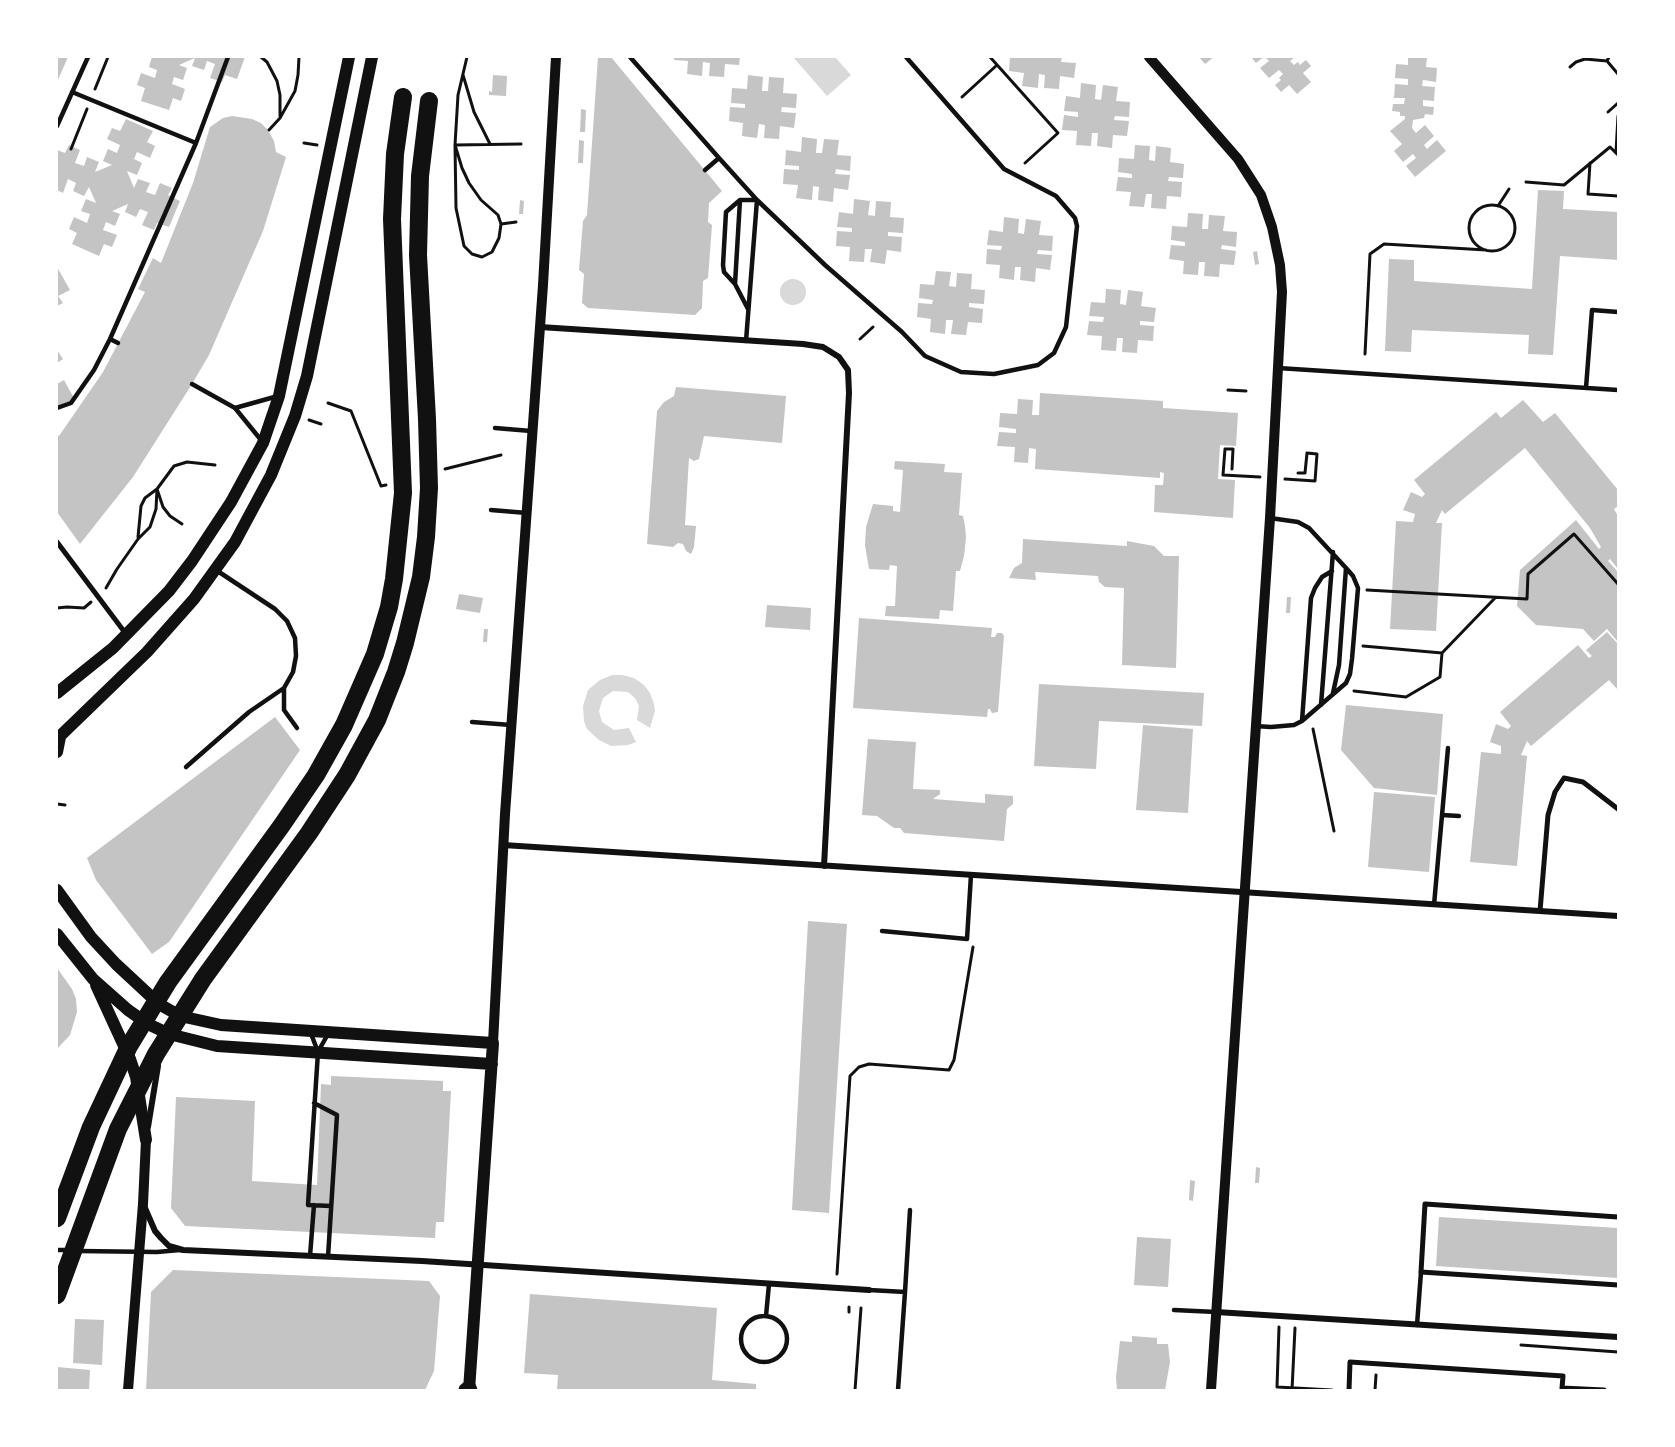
<!DOCTYPE html>
<style>
body{margin:0}
#map{position:relative;width:1675px;height:1447px;overflow:hidden;background:#fff;font-family:Commissioner,sans-serif}
canvas{display:block}
.frame{position:absolute;inset:0;border:58px solid #fff;pointer-events:none}
</style>
<div id="map">
<canvas width="1675" height="1447"></canvas>
<div class="frame"></div>
</div>
<script>
const g = document.querySelector('canvas').getContext('2d');
g.lineJoin = 'round';
function fill(path, color) { g.fillStyle = color; g.fill(path, 'evenodd'); }
const toPath = rows => new Path2D(rows.map(r => 'M' + r).join(''));
function strokePath(path, color, width, dash) { g.strokeStyle = color; g.lineWidth = width; g.lineCap = dash ? 'butt' : 'round'; g.setLineDash(dash || []); g.stroke(path); }
fill(toPath([
 [793,57,835,57,851,75,827,96],
 '780 292a13 13 0 1 1 26 0a13 13 0 1 1-26 0Z',
 [612,675,622,675,634,678,644,685,650,693,654,704,655,711,650,728,637,720,639,706,635,698,628,692,613,691,603,698,599,711,602,722,614,730,629,728,636,742,628,745,611,746,599,740,587,729,584,721,583,706,588,690,600,680]
]), '#d9d9d9');
fill(toPath([
 [57,57,68,57,57,82],
 [152,57,162,58,162,57,245,57,237,79,225,75,222,82,210,78,215,64,207,61,204,70,192,66,195,58,179,65,187,68,183,80,174,77,172,84,185,89,181,101,173,98,169,110,141,101,145,88,137,85,141,73,155,78,157,70,149,67],
 [598,57,611,57,722,191,709,203,708,222,712,225,708,278,703,281,702,308,695,315,588,308,582,303,584,274,579,270,583,221,587,215],
 [674,57,740,57,739,65,725,64,724,77,709,76,710,63,703,62,702,76,687,74,688,61,674,60],
 [1010,57,1062,57,1061,62,1076,63,1074,78,1060,76,1059,89,1044,88,1045,75,1039,74,1038,88,1022,86,1024,73,1009,71],
 [1199,57,1214,57,1205,64],
 [1251,57,1264,57,1256,63],
 [1265,57,1295,57,1290,61,1294,65,1298,62,1300,65,1306,60,1311,66,1303,73,1311,82,1297,94,1289,85,1281,92,1275,85,1281,80,1279,78,1283,74,1279,70,1269,78,1260,68,1269,61],
 [1408,57,1427,57,1426,67,1437,68,1436,82,1423,80,1422,86,1435,87,1434,101,1423,100,1423,106,1434,107,1433,115,1425,114,1424,118,1413,120,1412,128,1416,133,1425,125,1434,136,1424,145,1427,149,1437,140,1446,151,1415,177,1406,166,1416,158,1413,154,1403,162,1394,151,1402,144,1390,131,1405,119,1405,116,1400,116,1400,112,1392,111,1393,104,1404,104,1405,98,1394,98,1395,84,1408,85,1408,79,1395,78,1396,64,1408,65],
 [493,75,507,76,506,96,489,95,489,91,492,92],
 [748,75,763,77,762,91,768,91,769,77,784,78,783,93,797,94,796,108,782,107,781,112,796,113,794,128,780,126,779,139,764,138,765,125,759,124,757,138,742,136,743,123,729,121,730,107,745,108,745,104,731,103,732,88,747,89],
 [1081,83,1096,85,1095,99,1101,100,1103,85,1118,87,1116,101,1130,102,1129,117,1115,116,1114,120,1129,121,1127,136,1113,135,1112,148,1097,146,1098,133,1092,133,1091,146,1076,145,1077,131,1062,130,1064,115,1078,117,1078,112,1064,111,1066,96,1080,98],
 [581,109,586,110,585,132,580,132],
 [232,116,252,119,261,123,268,130,274,141,276,152,286,157,263,231,209,355,192,384,133,477,80,544,57,512,57,435,59,436,103,372,145,292,138,289,153,258,161,263,193,183,210,127,223,118],
 [126,119,153,131,147,142,155,146,150,158,137,152,134,159,142,163,137,175,127,171,134,188,138,179,150,183,146,192,155,195,160,183,172,188,168,195,180,201,169,227,157,223,154,230,142,225,148,212,140,209,136,217,125,212,128,204,112,211,120,214,115,226,106,222,103,230,117,235,112,247,104,244,99,256,72,244,77,233,69,229,74,217,87,223,90,214,81,211,86,199,96,203,89,187,84,196,73,191,76,183,68,179,63,193,57,190,57,150,65,153,69,145,80,150,75,163,84,166,87,157,99,162,95,172,112,165,103,161,108,149,117,153,120,145,107,139,112,128,120,131],
 [802,137,817,139,816,153,822,153,824,139,839,140,837,155,851,156,850,171,836,169,835,174,850,175,848,190,834,188,833,202,818,200,819,187,813,186,812,200,796,198,798,185,783,184,784,169,799,170,799,166,785,165,786,150,801,152],
 [579,140,584,141,583,163,578,163],
 [1135,145,1150,146,1149,160,1155,161,1156,146,1171,148,1170,162,1184,164,1183,178,1169,177,1168,181,1182,182,1181,197,1167,196,1166,209,1151,208,1152,194,1146,194,1144,207,1129,206,1131,192,1116,191,1118,177,1132,178,1132,174,1118,172,1119,158,1134,159],
 [1538,190,1564,191,1563,209,1618,212,1618,260,1560,256,1553,355,1528,354,1529,335,1412,330,1411,352,1385,351,1389,259,1414,260,1414,281,1532,289],
 [854,199,870,201,868,215,875,216,876,201,891,202,890,217,904,218,903,233,888,232,888,236,902,237,901,252,887,250,885,264,870,262,872,249,865,249,864,262,849,261,850,247,836,246,837,231,852,232,852,228,837,227,839,212,853,214],
 [520,200,524,201,523,214,519,214],
 [1188,213,1203,214,1202,229,1208,229,1209,215,1225,216,1223,231,1237,232,1236,247,1222,245,1221,249,1236,251,1234,265,1220,264,1219,277,1204,276,1205,262,1199,262,1198,275,1183,274,1184,261,1169,259,1171,245,1185,246,1185,242,1171,240,1172,226,1187,227],
 [1004,217,1019,219,1018,233,1024,234,1026,219,1041,221,1039,235,1053,236,1052,251,1038,250,1037,254,1052,255,1050,270,1036,268,1035,282,1020,280,1021,267,1015,267,1014,280,999,278,1000,265,986,264,987,249,1001,250,1002,246,987,245,989,230,1003,232],
 [1257,251,1259,264,1255,265,1253,252],
 [57,267,70,290,58,296,63,303,57,306],
 [936,271,951,272,949,286,956,287,957,273,972,274,971,289,985,290,984,304,969,303,969,307,983,309,982,323,968,322,966,335,951,334,953,320,946,320,945,334,930,332,931,319,917,317,918,303,932,304,933,300,919,298,920,284,934,285],
 [1106,289,1121,290,1120,304,1126,305,1128,290,1143,292,1141,306,1156,308,1154,322,1140,321,1140,325,1154,326,1153,341,1138,340,1137,353,1122,352,1123,338,1117,338,1116,351,1101,350,1102,336,1087,335,1089,321,1103,322,1104,317,1089,316,1091,302,1105,303],
 [57,350,63,359,57,363],
 [64,380,75,400,57,410,57,384],
 [676,387,786,396,782,443,704,436,699,459,694,461,689,458,685,525,696,526,694,547,691,554,686,551,683,544,678,543,673,547,647,544,657,411,664,402,674,396],
 [1040,393,1163,401,1163,408,1238,413,1236,446,1220,445,1218,479,1235,480,1233,518,1154,512,1155,485,1163,485,1164,473,1160,472,1160,478,1035,469,1036,449,1029,448,1028,463,1014,462,1015,447,997,446,999,432,1016,433,1016,429,999,427,1000,413,1017,414,1018,399,1033,400,1032,415,1039,415],
 [1523,400,1543,422,1555,413,1618,490,1618,506,1614,509,1618,516,1618,569,1610,559,1608,561,1618,572,1618,642,1607,629,1594,641,1583,629,1536,625,1517,606,1520,570,1576,520,1599,549,1601,547,1590,528,1525,448,1445,514,1442,510,1436,523,1442,523,1436,631,1390,629,1396,521,1413,522,1415,514,1403,510,1411,492,1422,497,1425,494,1414,480,1496,412,1501,418],
 [895,461,945,464,944,472,962,473,959,515,963,516,965,526,966,538,964,556,960,571,956,571,953,611,940,610,939,619,885,616,886,606,895,606,897,566,890,565,889,570,869,569,865,545,866,527,873,504,893,506,893,511,900,512,903,470,894,469],
 [1023,539,1127,546,1127,541,1154,546,1164,556,1179,556,1176,668,1122,665,1124,588,1105,587,1099,582,1098,576,1035,572,1036,580,1009,578,1014,568,1022,563],
 [459,594,483,598,480,613,456,609],
 [1287,597,1291,597,1290,613,1286,613],
 [767,605,811,608,810,630,765,627],
 [859,618,992,628,991,637,995,637,997,633,1002,633,1004,636,998,712,992,713,990,709,988,709,987,717,853,708],
 [484,629,488,629,487,642,483,642],
 [1607,632,1618,644,1618,690,1609,680,1531,746,1527,741,1521,755,1527,756,1517,866,1470,862,1481,752,1501,754,1501,746,1490,742,1496,724,1508,729,1511,726,1500,712,1578,645,1589,658,1592,656,1586,650],
 [1039,684,1204,693,1202,726,1099,721,1096,769,1034,766],
 [1346,705,1443,714,1437,795,1374,788,1341,750],
 [275,717,300,750,169,942,152,954,96,880,87,858],
 [1143,725,1193,729,1188,813,1136,810],
 [868,739,916,742,913,789,940,790,940,794,933,799,985,803,985,794,1013,796,1013,804,1007,809,1004,841,904,833,900,828,894,828,877,816,862,815],
 [1374,792,1435,797,1429,872,1368,867],
 [808,921,847,924,829,1213,792,1210],
 [57,968,72,989,76,999,77,1012,70,1035,57,1049],
 [331,1076,443,1081,443,1091,451,1091,444,1222,436,1222,435,1238,185,1226,171,1208,176,1097,255,1101,252,1181,317,1185,321,1084,331,1085],
 [1256,1167,1260,1168,1259,1183,1255,1183],
 [1190,1180,1195,1181,1193,1201,1189,1200],
 [1439,1217,1618,1228,1618,1278,1436,1266],
 [1137,1237,1171,1239,1168,1287,1134,1285],
 [173,1270,429,1281,440,1296,434,1371,425,1390,146,1390,151,1292],
 [530,1294,717,1308,712,1380,756,1384,756,1390,557,1390,558,1375,524,1373],
 [75,1319,104,1320,102,1365,73,1363],
 [1132,1336,1157,1338,1157,1344,1168,1344,1170,1362,1165,1390,1117,1390,1116,1377,1120,1341,1132,1342],
 [57,1367,90,1370,89,1390,57,1390]
]), '#c4c4c4');
strokePath(toPath([
 [261,57,267,62,277,81,280,95,280,116],
 [990,57,1058,133,1025,163],
 [1609,57,1607,61,1618,74],
 [1570,67,1576,62,1585,59,1607,61],
 [463,75,474,112,490,144],
 [95,89,108,57],
 [962,97,997,65],
 [1608,112,1618,103],
 [269,130,280,118,295,91,298,75,299,57],
 [304,143,317,145],
 [455,145,462,168,469,183,481,200,498,215,501,224,499,238,492,252,482,257,472,254,464,246,456,208,455,145,458,95,467,57],
 [455,145,521,144],
 [71,149,87,109],
 [1616,152,1618,116],
 [1590,163,1588,194,1618,196],
 [1526,182,1564,185,1610,147,1618,155],
 '1469 228a23 23 0 1 1 46 0a23 23 0 1 1-46 0Z',
 [1498,206,1509,189],
 [501,224,516,222],
 [860,339,873,327],
 [1365,354,1370,254,1384,244,1486,250],
 [1228,390,1246,391],
 [328,403,351,411,381,486,386,485],
 [309,420,321,424],
 [445,469,501,455],
 [1232,469,1233,449,1225,449,1223,475,1260,477],
 [1285,479,1315,481,1317,454,1307,453,1305,473,1298,473],
 [138,537,141,506,145,498,157,489,163,507,170,516,182,524],
 [106,588,117,569,138,539,150,527,156,509,157,489,174,466,187,462,215,465],
 [1367,590,1527,599,1528,574,1574,534,1618,584],
 [57,608,67,607,84,608,91,602],
 [1363,646,1442,653,1495,598],
 [1354,691,1406,697,1440,677,1442,653],
 [1313,729,1334,831],
 [57,804,65,805],
 [837,1274,850,1076,859,1067,869,1064,949,1070,954,1060,973,947],
 [849,1312,849,1307],
 [1279,1327,1277,1387,1332,1390],
 [1521,1345,1618,1352],
 [855,1390,861,1308],
 [1292,1390,1295,1328],
 [1375,1390,1376,1375]
]), '#111', 3);
strokePath(toPath([
 [630,57,719,158],
 [72,92,196,143],
 [57,126,88,57],
 [705,170,719,158,757,200,825,265,902,332,925,356,961,372,994,374,1038,365,1054,353,1066,327,1077,226,1075,218,1056,196,1004,169,906,57],
 [735,284,740,200],
 [748,309,735,284,724,272,723,265,726,212,740,200,757,200],
 [110,339,118,343],
 [746,341,757,200],
 [1278,368,1618,390],
 [192,384,235,408,261,440],
 [1586,388,1592,310,1618,312],
 [57,408,71,403,94,370,110,339,196,143,228,57],
 [235,408,278,396],
 [495,428,531,431],
 [491,510,527,513],
 [284,688,284,710,297,728],
 [1333,693,1339,665,1346,568],
 [1321,705,1333,552],
 [1302,721,1311,598,1315,588,1322,577,1332,571],
 [472,722,511,725],
 [1255,726,1271,727,1294,725,1302,721,1346,683,1350,674,1352,659,1358,588,1353,576,1346,568,1309,528,1298,522,1270,518],
 [186,767,249,712,284,688,293,672,296,656,295,638,287,621,275,609,216,570],
 [1442,815,1459,816],
 [1434,905,1448,748],
 [882,931,967,939,971,875],
 [310,1031,318,1052,308,1205,331,1206],
 [319,1050,328,1034],
 [314,1103,337,1115,328,1257],
 [57,1250,69,1250],
 [78,1251,157,1252,180,1250],
 [310,1256,314,1205],
 [869,1290,905,1292,898,1390],
 [905,1292,910,1210],
 [1174,1310,1216,1312],
 '741 1339a23 23 0 1 1 46 0a23 23 0 1 1-46 0Z',
 [766,1316,769,1284],
 [1417,1325,1421,1272]
]), '#111', 4.5);
strokePath(toPath([
 [57,542,126,634],
 [1540,911,1548,815,1555,792,1564,778,1583,782,1618,809],
 [1618,1217,1425,1204,1421,1272,1618,1285],
 [1349,1390,1350,1362,1563,1376,1562,1388,1604,1390]
]), '#111', 5);
strokePath(toPath([
 [540,327,803,344,823,347,839,357,848,370,849,393,824,866],
 [503,845,1618,916],
 [148,1127,158,1066],
 [145,1208,155,1231,161,1238,169,1246,183,1250,422,1261,869,1290],
 [1216,1312,1618,1337]
]), '#111', 6);
strokePath(toPath([
 [1149,57,1238,159,1261,195,1272,227,1280,265,1282,292,1270,518,1211,1390],
 [493,1043,505,814,543,285,556,57],
 [128,1390,143,1204,146,1140]
]), '#111', 10);
strokePath(toPath([
 [57,693,113,648,169,591,192,561,231,502,263,443,279,396,349,57],
 [57,739,147,652,194,599,235,542,271,475,295,416,307,376,372,57],
 [57,752,60,737],
 [57,890,91,937,116,964,159,1004,180,1016,221,1025,493,1043,469,1390],
 [57,934,93,979,128,1010,148,1024,169,1034,217,1046,492,1064],
 [96,985,130,1059,136,1077,146,1140]
]), '#111', 12);
strokePath(toPath([
 [466,1390,469,1388,470,1390]
]), '#111', 15);
strokePath(toPath([
 [57,1218,91,1127,129,1046,168,982,282,825,316,775,344,725,375,654,389,607,394,579,403,493,392,219,395,154,403,97],
 [57,1295,118,1129,156,1054,203,979,309,833,347,775,377,720,396,672,405,643,421,577,426,537,429,488,427,419,418,255,420,176,429,101]
]), '#111', 18);
</script>
